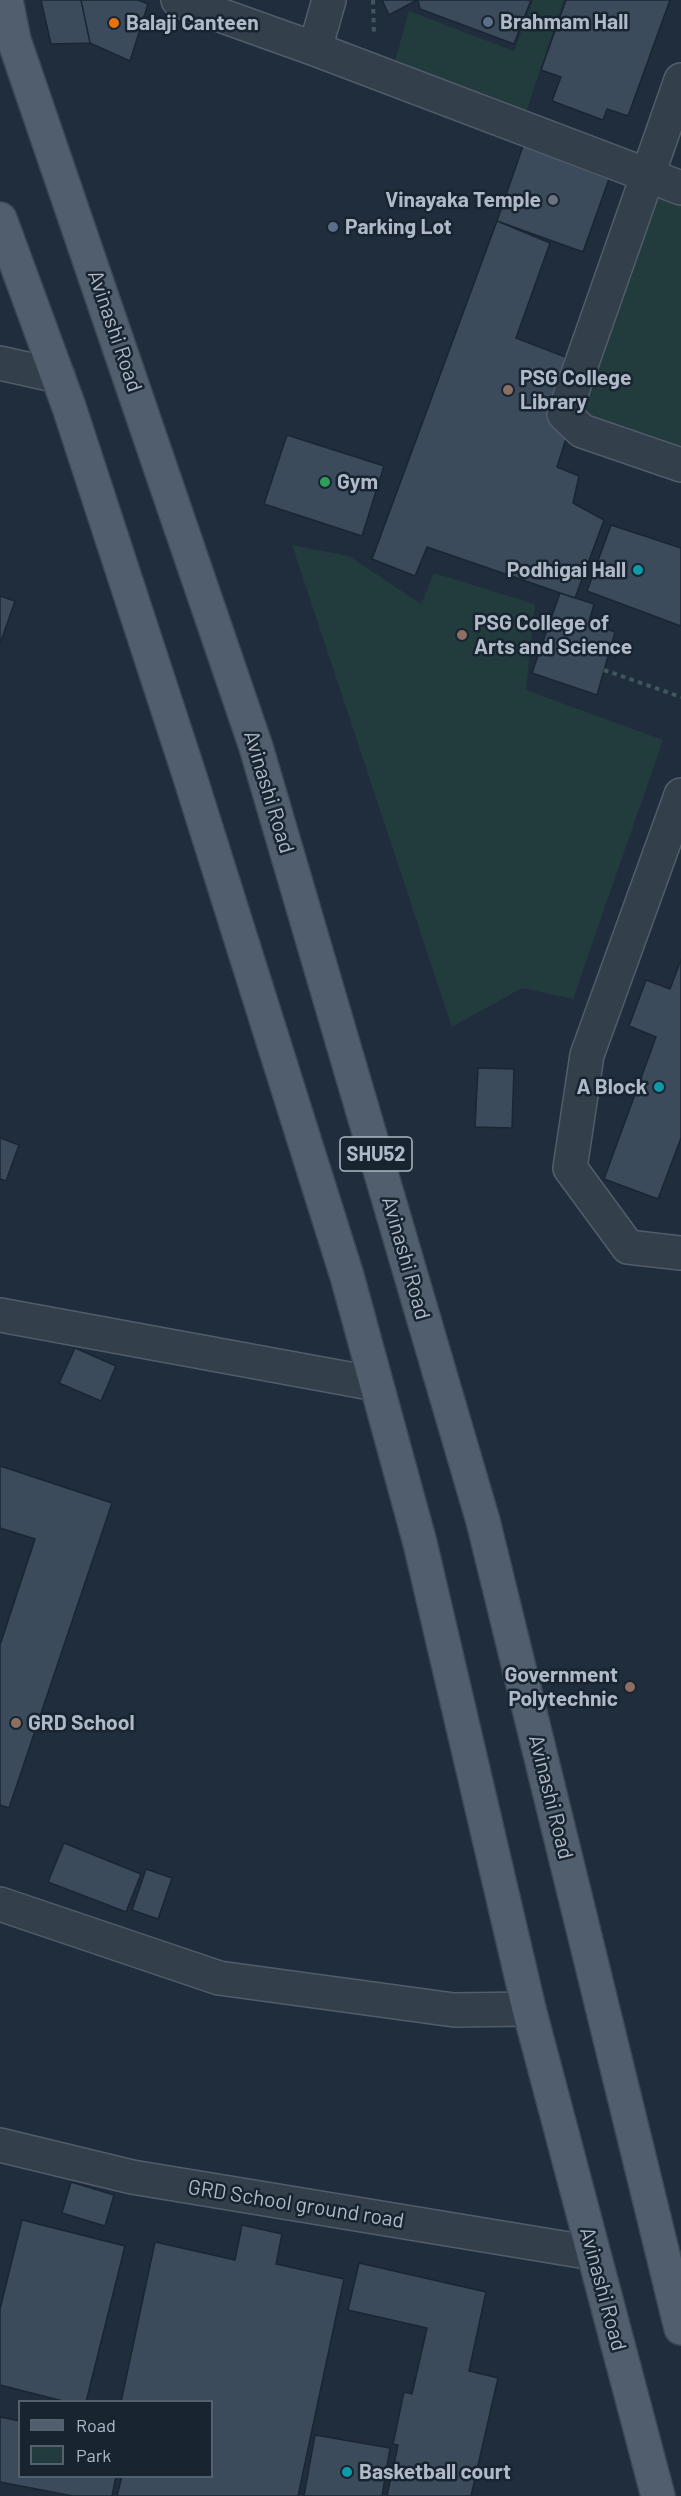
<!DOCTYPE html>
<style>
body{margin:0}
#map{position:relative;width:681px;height:2496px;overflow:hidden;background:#202d3c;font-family:Barlow,sans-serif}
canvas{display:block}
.legend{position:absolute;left:18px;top:2400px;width:195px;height:78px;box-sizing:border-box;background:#192431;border:2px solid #55606d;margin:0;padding:8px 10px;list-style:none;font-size:18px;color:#afb9c8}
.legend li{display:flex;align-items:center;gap:12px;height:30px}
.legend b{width:30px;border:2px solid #55606d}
</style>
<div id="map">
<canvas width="681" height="2496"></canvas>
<ul class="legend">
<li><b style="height:8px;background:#515e6d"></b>Road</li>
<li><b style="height:16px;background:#223b3d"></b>Park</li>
</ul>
</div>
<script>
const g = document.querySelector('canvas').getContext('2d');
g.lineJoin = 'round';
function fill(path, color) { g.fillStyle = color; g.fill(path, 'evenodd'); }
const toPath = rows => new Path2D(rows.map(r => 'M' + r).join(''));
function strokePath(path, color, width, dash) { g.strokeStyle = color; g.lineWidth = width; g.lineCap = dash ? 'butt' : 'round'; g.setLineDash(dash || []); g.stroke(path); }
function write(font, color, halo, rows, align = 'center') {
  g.font = font + ' Barlow,sans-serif'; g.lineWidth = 5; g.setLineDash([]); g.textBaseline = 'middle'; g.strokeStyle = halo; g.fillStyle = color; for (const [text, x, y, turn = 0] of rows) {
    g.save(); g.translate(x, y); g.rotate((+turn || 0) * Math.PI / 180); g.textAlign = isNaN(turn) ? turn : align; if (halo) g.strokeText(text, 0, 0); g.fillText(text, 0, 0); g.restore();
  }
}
fill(toPath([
 [533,0,564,0,526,112,394,64,409,11,514,51],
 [657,191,681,200,681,452,574,414],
 [292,545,349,556,421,604,434,573,535,604,526,690,663,740,573,999,522,988,452,1027]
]), '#223b3d');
const building = toPath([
 [41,0,81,0,90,43,51,44,41,0],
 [81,0,138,0,148,4,130,61,90,43,81,0],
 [382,0,417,0,389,15,382,0],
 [418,0,531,0,514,44,420,9,418,0],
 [566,0,670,0,628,116,607,109,603,120,552,101,561,77,541,70,566,0],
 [523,146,609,179,583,252,497,221,523,146],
 [497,221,550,243,516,338,589,366,557,467,579,476,573,503,604,520,575,598,427,547,415,576,372,559,497,221],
 [287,435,384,466,362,536,264,504,287,435],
 [611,525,681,548,681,626,587,591,611,525],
 [560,593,594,604,589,622,615,632,597,695,532,673,560,593],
 [0,596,15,601,0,644,0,596],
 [681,960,681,1138,658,1199,604,1179,656,1037,629,1026,646,980,670,989,681,960],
 [478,1068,514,1069,512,1128,475,1127,478,1068],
 [0,1138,19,1145,6,1181,0,1179,0,1138],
 [75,1348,116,1366,101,1401,59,1383,75,1348],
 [0,1466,112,1503,9,1808,0,1805,0,1645,35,1539,0,1528,0,1466],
 [64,1843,141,1874,126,1912,48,1882,64,1843],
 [146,1869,172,1878,158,1919,132,1910,146,1869],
 [71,2182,114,2195,105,2226,62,2213,71,2182],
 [22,2220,125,2246,86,2402,67,2402,0,2385,0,2309,22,2220],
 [242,2225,282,2234,276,2264,344,2279,298,2496,117,2496,122,2476,212,2476,212,2402,121,2402,155,2242,235,2260,242,2225],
 [359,2263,486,2292,469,2371,498,2378,471,2496,387,2496,398,2445,393,2444,404,2392,412,2394,427,2328,348,2310,359,2263],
 [0,2417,20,2421,20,2476,116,2476,112,2496,73,2496,0,2482,0,2417],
 [315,2435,390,2448,382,2496,304,2496,315,2435]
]);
fill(building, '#3b4b5c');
strokePath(building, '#1b2633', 1.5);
const minor = toPath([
 [178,0,315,49,681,188],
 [315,49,329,0],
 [681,80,564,414,582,431,681,465],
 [0,363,58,376],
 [681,795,587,1055,570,1168,628,1247,681,1253],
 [0,1315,376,1384],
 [0,1904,219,1978,454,2010,529,2009],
 [0,2145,132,2177,593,2253]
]);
const major = toPath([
 [6,0,14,40,256,747,483,1521,681,2328],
 [0,219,69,407,189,774,347,1276,420,1543,529,2009,658,2496]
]);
strokePath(minor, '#525c6a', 36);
strokePath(major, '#3d4855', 36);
strokePath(toPath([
 [373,0,374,35],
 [604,670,681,697]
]), '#3f585b', 4, [4.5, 4.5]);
strokePath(minor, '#343f4c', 33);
strokePath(major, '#515e6d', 33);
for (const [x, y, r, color] of [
 [488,22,6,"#5c6f8a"],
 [114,23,6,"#e8710a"],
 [553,200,6,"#6b7280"],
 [333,227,6,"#5c6f8a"],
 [508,390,6,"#8d6e63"],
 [325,482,6,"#2e9e5b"],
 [638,570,6,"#0f9aa8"],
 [462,635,6,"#8d6e63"],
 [659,1087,6,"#0f9aa8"],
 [630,1687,6,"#8d6e63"],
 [16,1723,6,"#8d6e63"],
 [347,2472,6,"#0f9aa8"]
]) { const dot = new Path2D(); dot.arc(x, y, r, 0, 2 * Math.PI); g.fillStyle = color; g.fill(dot); strokePath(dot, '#192431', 2); }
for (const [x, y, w] of [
 [376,1154,72]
]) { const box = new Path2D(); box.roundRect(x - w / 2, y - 17, w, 34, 4.5); g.fillStyle = '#192431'; g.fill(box); strokePath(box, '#afb9c8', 1.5); }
write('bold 20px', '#afb9c8', null, [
 ["SHU52",376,1154]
]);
write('bold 21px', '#afb9c8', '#192431', [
 ["Brahmam Hall",500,22],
 ["Balaji Canteen",126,23],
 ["Vinayaka Temple",541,200,"right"],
 ["Parking Lot",345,227],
 ["PSG College",520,378],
 ["Library",520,402],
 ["Gym",337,482],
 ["Podhigai Hall",626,570,"right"],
 ["PSG College of",474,623],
 ["Arts and Science",474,647],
 ["A Block",647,1087,"right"],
 ["Government",618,1675,"right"],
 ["Polytechnic",618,1699,"right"],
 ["GRD School",28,1723],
 ["Basketball court",359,2472]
], 'left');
write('21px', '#afb9c8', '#192431', [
 ["Avinashi Road",115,331,71],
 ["Avinashi Road",269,792,73],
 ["Avinashi Road",406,1258,74],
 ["Avinashi Road",551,1797,76],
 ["GRD School ground road",296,2204,9],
 ["Avinashi Road",603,2289,75]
]);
</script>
